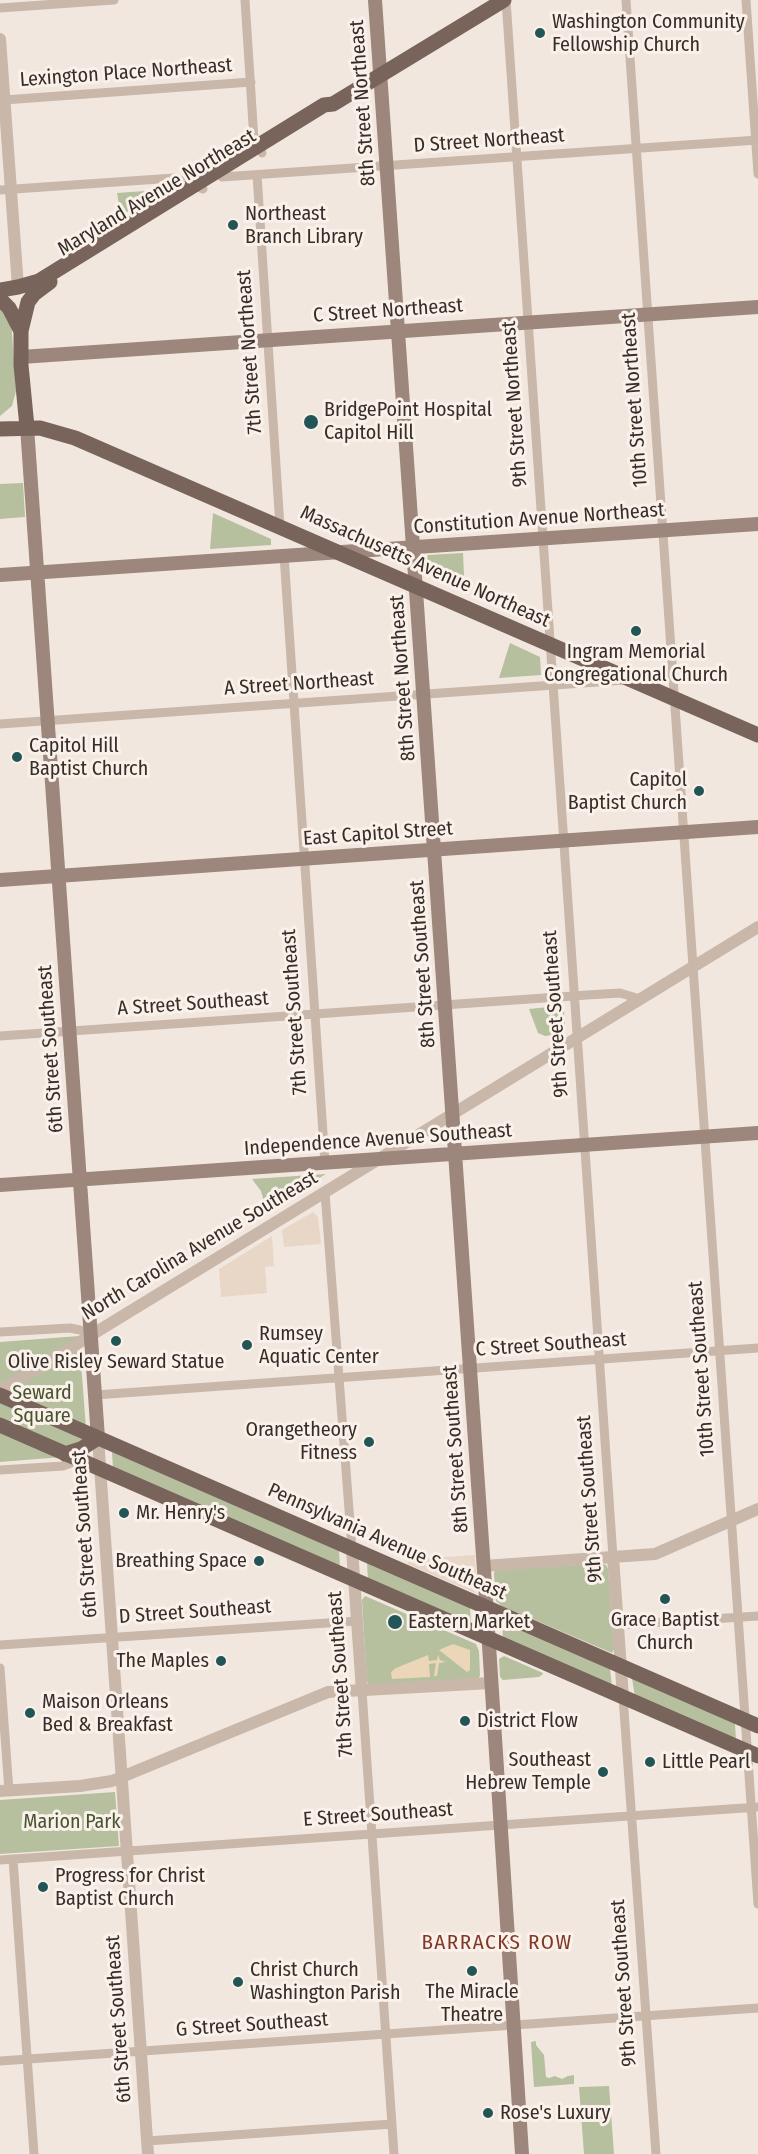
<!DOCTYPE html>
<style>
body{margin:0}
canvas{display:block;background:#f1e7de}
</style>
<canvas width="758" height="2154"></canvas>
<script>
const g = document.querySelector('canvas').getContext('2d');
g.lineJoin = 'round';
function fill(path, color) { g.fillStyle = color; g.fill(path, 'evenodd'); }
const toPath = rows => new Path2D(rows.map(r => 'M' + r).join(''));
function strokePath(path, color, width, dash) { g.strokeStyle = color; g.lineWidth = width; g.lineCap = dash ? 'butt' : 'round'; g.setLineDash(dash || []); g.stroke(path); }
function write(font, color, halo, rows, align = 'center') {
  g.font = font + ' "Fira Sans Condensed",sans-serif'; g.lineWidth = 6; g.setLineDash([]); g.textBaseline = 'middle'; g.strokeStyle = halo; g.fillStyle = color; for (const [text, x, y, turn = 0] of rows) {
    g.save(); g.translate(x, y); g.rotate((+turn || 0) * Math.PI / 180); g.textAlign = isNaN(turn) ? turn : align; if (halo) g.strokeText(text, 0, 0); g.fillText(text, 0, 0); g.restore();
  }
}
fill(toPath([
 [159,190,159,192,121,216,117,193],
 [0,305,11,319,16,391,12,406,0,416],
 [23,483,25,517,0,519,0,484],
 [213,513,271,539,271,545,210,549],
 [463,553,464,575,459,588,427,574,426,558,428,555],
 [510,643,540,657,541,675,499,678],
 [559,1006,564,1010,565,1027,553,1035,545,1036,538,1033,529,1009],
 [326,1174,261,1213,264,1202,261,1191,252,1179],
 [79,1336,88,1455,0,1462,0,1342],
 [112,1452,339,1550,340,1568,113,1469],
 [367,1562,470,1607,471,1625,368,1581],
 [598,1562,606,1565,608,1569,614,1649,612,1653,502,1606,496,1601,494,1574,495,1570,596,1564],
 [365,1596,476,1644,479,1651,480,1675,479,1678,369,1685,367,1681,362,1600],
 [502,1621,610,1669,612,1687,503,1640],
 [504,1656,543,1673,543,1674,539,1677,503,1680,500,1677,499,1659],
 [632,1678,735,1723,736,1741,635,1697],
 [115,1792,119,1846,0,1854,0,1800],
 [536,2041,536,2045,544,2055,546,2077,549,2078,555,2076,562,2079,568,2076,574,2075,574,2084,534,2087,531,2042],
 [609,2086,614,2154,584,2154,579,2087]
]), '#b6c09f');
fill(toPath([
 [453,1644,470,1650,470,1670,467,1672,439,1650],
 [428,1655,429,1661,437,1660,438,1655,440,1660,446,1662,439,1663,437,1676,434,1676,436,1663,429,1664,430,1677,392,1679,391,1672,396,1668]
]), '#ebd6b7');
fill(toPath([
 [313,1212,318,1217,321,1244,284,1247,282,1230],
 [272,1236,274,1266,265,1267,267,1293,221,1297,219,1269],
 [475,1555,477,1590,475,1593,407,1564,411,1557,415,1559]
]), '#e8d7c6');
strokePath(toPath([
 [637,679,672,674]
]), '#c9b7aa', 7);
strokePath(toPath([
 [245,0,254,140,262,153],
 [506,0,613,1557],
 [626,0,758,1904],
 [746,0,758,174],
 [0,8,114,0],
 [4,100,251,82],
 [257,175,280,527],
 [222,177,758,140],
 [0,190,174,178,203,189],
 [284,555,325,1163],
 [0,724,626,680],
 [0,1036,587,995,620,993,640,999],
 [325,1193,352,1549],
 [0,1332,70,1328,80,1330,91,1335],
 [95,1395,758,1348],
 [0,1470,63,1466,79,1460],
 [618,1625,758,1616],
 [0,1645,357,1621],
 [0,1668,9,1791],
 [362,1691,394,2154],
 [623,1697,656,2154],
 [13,1859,34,2154],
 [0,1860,758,1807],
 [0,2061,758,2008],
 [147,2141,392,2124]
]), '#c9b7aa', 9);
strokePath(toPath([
 [0,39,18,287],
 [0,1391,758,927],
 [98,1438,148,2154],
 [352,1549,362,1691],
 [613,1557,623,1697],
 [484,1566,655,1554,758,1509],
 [0,1791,80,1786,112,1781,328,1692,491,1683]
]), '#c9b7aa', 12);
strokePath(toPath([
 [375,0,486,1599,522,2154],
 [21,357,758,307],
 [27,427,98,1438],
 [0,575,758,524],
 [0,880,758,827],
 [0,1185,758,1133]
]), '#9d867c', 14);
strokePath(toPath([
 [0,290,18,287,39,281,324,105,333,104,504,0],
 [0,299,9,308,21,331],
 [21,323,21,365,27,427],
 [21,331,28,302,34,294,50,282],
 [0,429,40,428,75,438,758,735],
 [0,1395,758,1726],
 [0,1425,758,1756],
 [65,1454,81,1449,98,1438]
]), '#78645b', 15);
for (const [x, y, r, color] of [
 [540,33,6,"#215556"],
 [233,225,6,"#215556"],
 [311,422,8,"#215556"],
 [636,631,6,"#215556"],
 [17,757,6,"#215556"],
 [699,791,6,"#215556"],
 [116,1341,6,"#215556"],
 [247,1345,6,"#215556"],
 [369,1442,6,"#215556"],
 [124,1513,6,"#215556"],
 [259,1561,6,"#215556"],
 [665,1599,6,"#215556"],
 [395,1622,8,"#215556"],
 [221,1661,6,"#215556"],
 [30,1713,6,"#215556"],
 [465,1721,6,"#215556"],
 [650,1762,6,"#215556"],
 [603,1772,6,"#215556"],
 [43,1887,6,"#215556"],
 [472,1971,6,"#215556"],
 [238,1982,6,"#215556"],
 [488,2113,6,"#215556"]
]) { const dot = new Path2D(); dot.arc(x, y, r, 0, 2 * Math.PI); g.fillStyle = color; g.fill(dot); strokePath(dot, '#f9f1ea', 2); }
write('20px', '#372d29', '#f9f1ea', [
 ["Washington Community",552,22],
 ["Fellowship Church",552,45],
 ["Northeast",245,214],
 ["Branch Library",245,237],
 ["BridgePoint Hospital",324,410],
 ["Capitol Hill",324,433],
 ["Ingram Memorial",636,652,"center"],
 ["Congregational Church",636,675,"center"],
 ["Capitol Hill",29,746],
 ["Baptist Church",29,769],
 ["Capitol",687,780,"right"],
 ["Baptist Church",687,803,"right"],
 ["Rumsey",259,1334],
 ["Aquatic Center",259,1357],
 ["Olive Risley Seward Statue",116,1362,"center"],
 ["Orangetheory",357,1430,"right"],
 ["Fitness",357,1453,"right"],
 ["Mr. Henry's",136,1513],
 ["Breathing Space",247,1561,"right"],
 ["Grace Baptist",665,1620,"center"],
 ["Church",665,1643,"center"],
 ["Eastern Market",408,1622],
 ["The Maples",209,1661,"right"],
 ["Maison Orleans",42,1702],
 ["Bed & Breakfast",42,1725],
 ["District Flow",477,1721],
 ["Southeast",591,1760,"right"],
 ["Hebrew Temple",591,1783,"right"],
 ["Little Pearl",662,1762],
 ["Progress for Christ",55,1876],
 ["Baptist Church",55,1899],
 ["Christ Church",250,1970],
 ["Washington Parish",250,1993],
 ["The Miracle",472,1992,"center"],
 ["Theatre",472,2015,"center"],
 ["Rose's Luxury",500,2113]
], 'left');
write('20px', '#372d29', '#f9f1ea', [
 ["Lexington Place Northeast",126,73,-4],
 ["8th Street Northeast",363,103,-94],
 ["D Street Northeast",489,141,-4],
 ["Maryland Avenue Northeast",157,193,-31],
 ["C Street Northeast",388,311,-4],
 ["7th Street Northeast",250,352,-94],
 ["10th Street Northeast",635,400,-94],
 ["9th Street Northeast",515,404,-94],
 ["Constitution Avenue Northeast",539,519,-4],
 ["Massachusetts Avenue Northeast",425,567,24],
 ["8th Street Northeast",403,678,-94],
 ["A Street Northeast",299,684,-4],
 ["East Capitol Street",378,834,-4],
 ["8th Street Southeast",423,964,-94],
 ["A Street Southeast",193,1004,-4],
 ["7th Street Southeast",295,1012,-94],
 ["9th Street Southeast",556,1014,-94],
 ["6th Street Southeast",51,1049,-94],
 ["Independence Avenue Southeast",378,1140,-4],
 ["North Carolina Avenue Southeast",200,1246,-31],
 ["C Street Southeast",551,1345,-4],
 ["10th Street Southeast",702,1369,-94],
 ["8th Street Southeast",456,1449,-94],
 ["9th Street Southeast",590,1499,-94],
 ["6th Street Southeast",85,1534,-94],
 ["Pennsylvania Avenue Southeast",387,1542,24],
 ["D Street Southeast",195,1612,-4],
 ["7th Street Southeast",341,1674,-94],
 ["E Street Southeast",378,1815,-4],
 ["9th Street Southeast",624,1983,-94],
 ["6th Street Southeast",119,2019,-94],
 ["G Street Southeast",252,2025,-4]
]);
write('20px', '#48542e', '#f9f1ea', [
 ["Seward",42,1393],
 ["Square",42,1416],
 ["Marion Park",72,1822]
]);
g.letterSpacing = '1.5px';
write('21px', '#823827', '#f9f1ea', [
 ["BARRACKS ROW",497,1943]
]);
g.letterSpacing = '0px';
</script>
